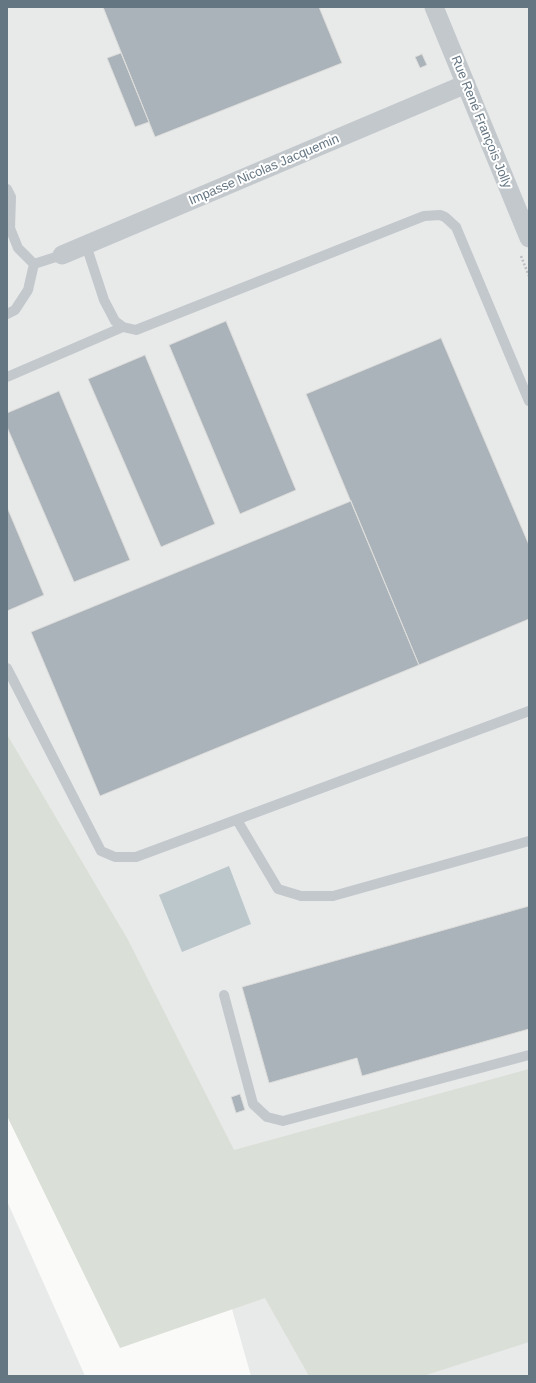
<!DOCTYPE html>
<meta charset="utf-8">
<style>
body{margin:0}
#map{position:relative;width:536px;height:1383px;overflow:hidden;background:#fafaf8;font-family:Helvetica,sans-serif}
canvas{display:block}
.frame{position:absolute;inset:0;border:8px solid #657683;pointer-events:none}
</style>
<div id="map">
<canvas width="536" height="1383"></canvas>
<div class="frame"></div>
</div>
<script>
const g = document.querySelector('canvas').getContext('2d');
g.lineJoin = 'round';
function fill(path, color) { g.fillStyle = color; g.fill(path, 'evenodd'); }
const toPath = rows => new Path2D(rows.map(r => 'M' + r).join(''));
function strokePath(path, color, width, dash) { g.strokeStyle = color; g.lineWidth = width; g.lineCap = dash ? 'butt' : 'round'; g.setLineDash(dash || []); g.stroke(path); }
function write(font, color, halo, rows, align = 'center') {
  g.font = font + ' Helvetica,sans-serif'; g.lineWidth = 4; g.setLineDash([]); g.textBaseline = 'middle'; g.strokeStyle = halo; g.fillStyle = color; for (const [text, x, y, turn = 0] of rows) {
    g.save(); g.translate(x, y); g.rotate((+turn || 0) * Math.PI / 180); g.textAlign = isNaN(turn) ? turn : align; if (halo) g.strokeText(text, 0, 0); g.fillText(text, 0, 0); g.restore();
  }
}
fill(toPath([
 [7,7,529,7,529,1376,251,1376,126,936,7,734],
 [7,1201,85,1376,7,1376]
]), '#e8e9e9');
fill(toPath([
 [7,734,126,936,234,1150,529,1069,529,1342,423,1376,309,1376,265,1298,120,1348,7,1116]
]), '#dadfd7');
fill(toPath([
 [229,866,251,924,182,952,159,895]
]), '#bbc7cb');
const building = toPath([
 [103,7,319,7,342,63,155,137,103,7],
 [121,53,149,122,135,127,107,58,121,53],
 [422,54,427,65,420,68,415,57,422,54],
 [226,321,296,490,240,514,169,345,226,321],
 [441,338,529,545,529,619,419,665,306,394,441,338],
 [145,355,215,524,161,547,88,379,145,355],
 [59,391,130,560,74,582,7,427,7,413,59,391],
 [351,501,419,665,100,796,31,632,351,501],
 [7,507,44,595,7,611,7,507],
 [529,906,529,1029,362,1076,357,1058,269,1083,242,987,529,906],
 [240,1094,245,1110,236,1113,231,1097,240,1094]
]);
fill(building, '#aab3b9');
strokePath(building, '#dcdcda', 1);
strokePath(toPath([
 [521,256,529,276]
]), '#bbbfc2', 2.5, [2, 2]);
strokePath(toPath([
 [7,189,11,197,10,228,18,248,34,264,62,255],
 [86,245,104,300,115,321,123,327,136,330,424,216,440,215,445,217,456,227,529,401],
 [7,314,15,310,28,290,34,264],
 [7,377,123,327],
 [7,668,101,851,115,857,136,857,529,711],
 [237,820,278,889,301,896,333,896,529,841],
 [224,995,253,1104,267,1117,283,1121,529,1055]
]), '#c3c8cc', 10);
strokePath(toPath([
 [434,7,529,238],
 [62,255,466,84]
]), '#c3c8cc', 19);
write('13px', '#657683', '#fff', [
 ["Rue René François Jolly",481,122,68],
 ["Impasse Nicolas Jacquemin",264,170,-23]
]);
</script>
